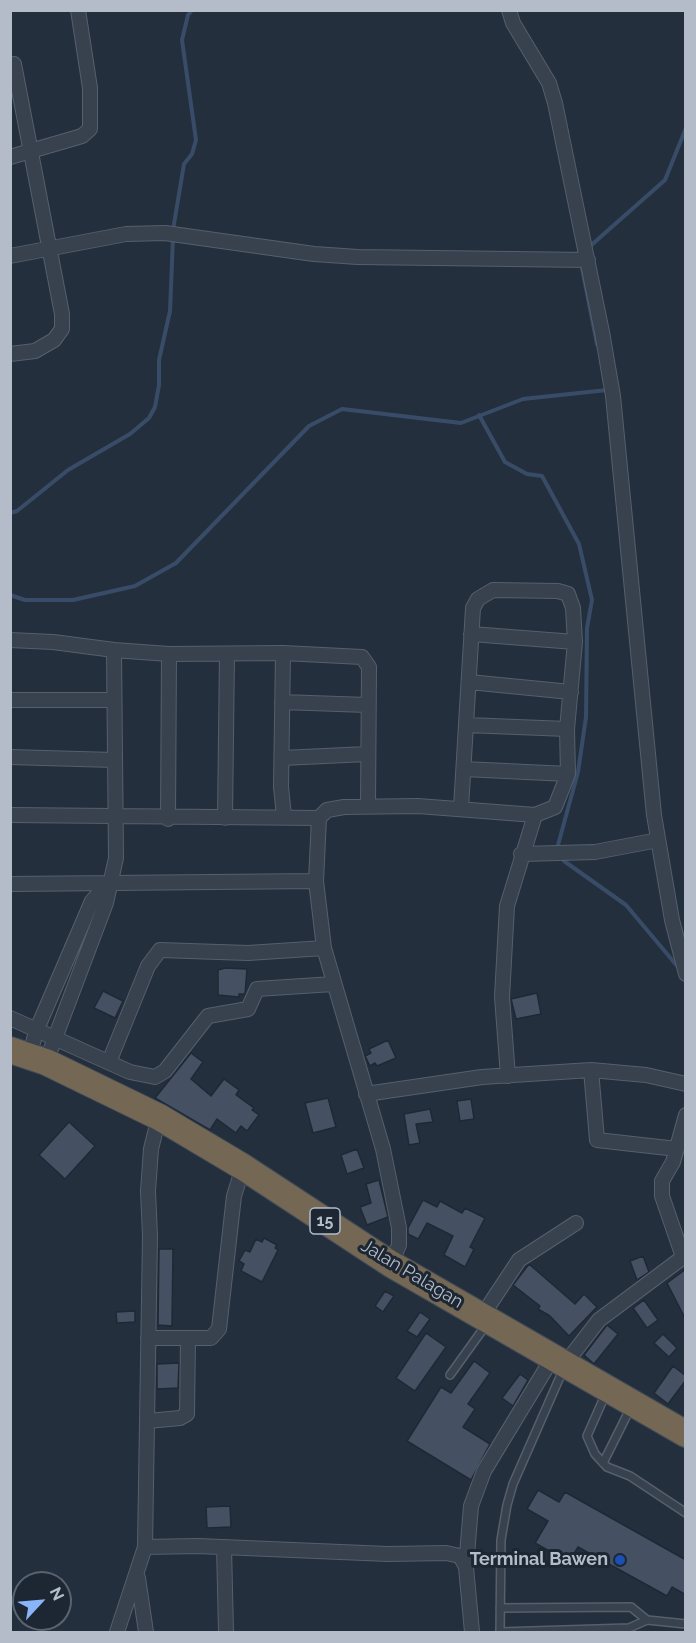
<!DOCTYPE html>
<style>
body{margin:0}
#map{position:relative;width:696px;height:1643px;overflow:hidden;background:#242f3e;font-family:Raleway,sans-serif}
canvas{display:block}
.frame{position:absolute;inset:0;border:12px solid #b4bcc9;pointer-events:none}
.north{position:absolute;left:12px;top:1571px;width:60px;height:60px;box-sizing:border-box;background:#1d2633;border:2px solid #59626f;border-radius:50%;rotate:64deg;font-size:16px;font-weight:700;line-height:24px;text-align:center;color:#b4bcc9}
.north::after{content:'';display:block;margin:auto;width:21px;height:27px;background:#8ab4f8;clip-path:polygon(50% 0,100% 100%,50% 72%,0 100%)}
</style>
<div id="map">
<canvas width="696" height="1643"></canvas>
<div class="frame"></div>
<div class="north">N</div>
</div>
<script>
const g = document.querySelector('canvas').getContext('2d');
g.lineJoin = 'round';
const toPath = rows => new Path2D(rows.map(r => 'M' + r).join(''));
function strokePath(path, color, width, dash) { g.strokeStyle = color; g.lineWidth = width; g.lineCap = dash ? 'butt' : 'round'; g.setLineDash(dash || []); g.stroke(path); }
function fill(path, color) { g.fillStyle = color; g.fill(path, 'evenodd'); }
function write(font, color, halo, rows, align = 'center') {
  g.font = font + ' Raleway,sans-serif'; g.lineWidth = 6; g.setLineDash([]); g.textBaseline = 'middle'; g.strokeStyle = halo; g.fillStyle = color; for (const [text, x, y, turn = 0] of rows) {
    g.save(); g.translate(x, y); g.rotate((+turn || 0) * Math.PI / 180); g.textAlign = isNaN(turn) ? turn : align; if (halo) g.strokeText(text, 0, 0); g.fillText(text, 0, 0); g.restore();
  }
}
strokePath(toPath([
 [173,230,184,164,192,154,196,140,182,40,188,15,192,10],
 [588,248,665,180,686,128],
 [581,263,597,344],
 [479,415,505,462,527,474,542,476,579,544,592,600,587,628,586,717,578,772,558,845,564,861,626,905,678,967],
 [10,513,17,511,68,470,130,434,149,418,155,407,159,385,159,360,170,311,173,237],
 [10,595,25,600,73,600,135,586,176,563,309,426,342,409,461,423,523,399,607,390,606,387]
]), '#394c67', 4);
const building = toPath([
 [225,968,247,969,245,994,239,994,239,997,218,995,218,970,225,968],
 [103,991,123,1001,115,1018,94,1008,103,991],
 [537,993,541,1014,516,1019,511,999,537,993],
 [388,1040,396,1058,377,1066,375,1063,370,1066,365,1056,371,1053,369,1049,388,1040],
 [191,1053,203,1062,191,1079,211,1096,224,1079,239,1090,236,1095,254,1108,252,1110,259,1115,247,1131,241,1126,236,1133,217,1119,210,1130,155,1098,191,1053],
 [328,1098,336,1127,313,1133,305,1103,328,1098],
 [471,1099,474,1119,460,1121,457,1101,471,1099],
 [430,1109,433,1122,416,1124,420,1143,409,1145,404,1114,430,1109],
 [69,1122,95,1146,65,1179,39,1155,69,1122],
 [357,1149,364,1168,347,1174,341,1155,357,1149],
 [379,1180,388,1217,367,1225,360,1207,371,1203,366,1184,379,1180],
 [423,1200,437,1207,440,1201,462,1213,465,1208,485,1218,470,1247,474,1249,465,1267,444,1255,453,1236,427,1223,418,1239,408,1234,408,1228,423,1200],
 [264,1238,277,1245,275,1248,278,1250,262,1282,241,1271,244,1264,239,1261,245,1250,250,1252,256,1239,262,1242,264,1238],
 [159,1249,173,1249,172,1326,158,1325,159,1249],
 [643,1256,649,1272,637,1280,630,1261,643,1256],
 [529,1264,575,1304,584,1294,597,1307,569,1336,550,1316,538,1309,540,1306,513,1285,529,1264],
 [686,1269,686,1320,667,1283,686,1269],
 [385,1291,394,1296,383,1312,375,1306,385,1291],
 [644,1300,658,1320,647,1328,633,1308,644,1300],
 [135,1311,135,1322,117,1323,116,1312,135,1311],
 [420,1312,430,1319,417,1337,407,1331,420,1312],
 [607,1325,618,1334,594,1364,584,1355,607,1325],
 [426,1333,446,1347,415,1391,396,1378,426,1333],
 [663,1334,677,1348,669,1357,654,1343,663,1334],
 [474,1361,490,1373,468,1404,475,1409,463,1427,490,1444,471,1480,407,1441,441,1387,451,1393,474,1361],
 [179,1363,178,1388,157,1389,157,1364,179,1363],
 [673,1366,686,1376,686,1380,668,1404,654,1393,673,1366],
 [520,1374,528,1380,513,1406,502,1398,520,1374],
 [538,1490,559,1502,565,1492,686,1560,686,1595,672,1587,667,1596,578,1547,569,1562,535,1543,548,1521,527,1509,538,1490],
 [230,1506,231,1527,207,1528,206,1507,230,1506]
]);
fill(building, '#455162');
strokePath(building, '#1f2835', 1.5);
const lane = toPath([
 [450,1375,486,1325],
 [606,1393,587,1436,595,1454,607,1467,630,1476,686,1513],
 [603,1463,631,1407],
 [500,1608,631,1607,647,1620],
 [500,1632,501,1540,507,1505,513,1484,563,1370],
 [500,1632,629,1628,647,1620,686,1624]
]);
const street = toPath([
 [509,10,513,23,549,83,555,103,602,332,613,396,654,815,672,920,686,974],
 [10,157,82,136,90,129,90,88,78,10],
 [10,256,126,234,165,233,314,254,358,257,588,260],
 [10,354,35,351,54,340,62,329,62,314,14,64],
 [471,634,575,642],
 [10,640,53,642,114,650],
 [283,653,281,787,284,816],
 [469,682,571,692],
 [10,700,113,700],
 [282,702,367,705],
 [467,725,567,729],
 [10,757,114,760],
 [282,758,367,754],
 [464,769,568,774],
 [10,815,319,818],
 [225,818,227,654],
 [168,819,169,654],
 [521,854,595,852,658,840],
 [10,884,316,881],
 [10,1018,130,1072,155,1077,165,1071,208,1016,248,1009,257,989,333,984],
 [29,1056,37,1029,92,901,109,882],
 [46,1062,106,903,116,858,114,650,169,654,283,653,362,657,369,667,368,806],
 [109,1062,148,966,160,950,248,953,324,948],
 [591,1070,597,1140,677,1149],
 [508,1076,502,997,507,906,535,815],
 [366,1094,482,1077,591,1070,646,1075,686,1084],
 [683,1257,662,1196,662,1181,673,1162,686,1115],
 [391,1264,399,1245,399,1228,383,1149,324,948,316,881,319,818,327,810,344,807,418,806,535,815,555,807,568,774,567,729,575,642,573,608,568,594,558,591,493,590,478,599,473,608,461,808],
 [482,1316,519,1260,576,1223],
 [148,1338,211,1338,219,1329,234,1196,243,1167],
 [565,1364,599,1320,686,1255],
 [148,1421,180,1418,187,1414,188,1339],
 [145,1547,198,1546,388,1554,446,1553,460,1556,466,1567],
 [224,1547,226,1632],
 [138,1578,146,1632],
 [117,1632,145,1547,150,1236,148,1191,151,1149,159,1117],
 [472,1632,466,1567,471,1506,484,1471,553,1357]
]);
const highway = toPath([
 [10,1050,46,1062,159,1117,243,1167,391,1264,686,1434]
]);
strokePath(lane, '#565f6c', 10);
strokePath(street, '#565f6c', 16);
strokePath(highway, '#434c59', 28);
strokePath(lane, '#38414e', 7);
strokePath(street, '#38414e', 14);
strokePath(highway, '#746855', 26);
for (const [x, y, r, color] of [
 [620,1560,6,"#1a4fb4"]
]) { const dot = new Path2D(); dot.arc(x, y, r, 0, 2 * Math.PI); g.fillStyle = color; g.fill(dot); strokePath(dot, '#1d2633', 2); }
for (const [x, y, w] of [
 [325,1221,30]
]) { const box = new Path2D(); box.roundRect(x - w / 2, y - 13, w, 26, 4.5); g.fillStyle = '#1d2633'; g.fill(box); strokePath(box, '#b4bcc9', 1.5); }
write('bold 16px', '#b4bcc9', null, [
 ["15",325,1221]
]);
write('18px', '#b4bcc9', '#1d2633', [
 ["Jalan Palagan",412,1274,31]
]);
write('bold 18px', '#b4bcc9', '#1d2633', [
 ["Terminal Bawen",608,1560]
], 'right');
</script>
